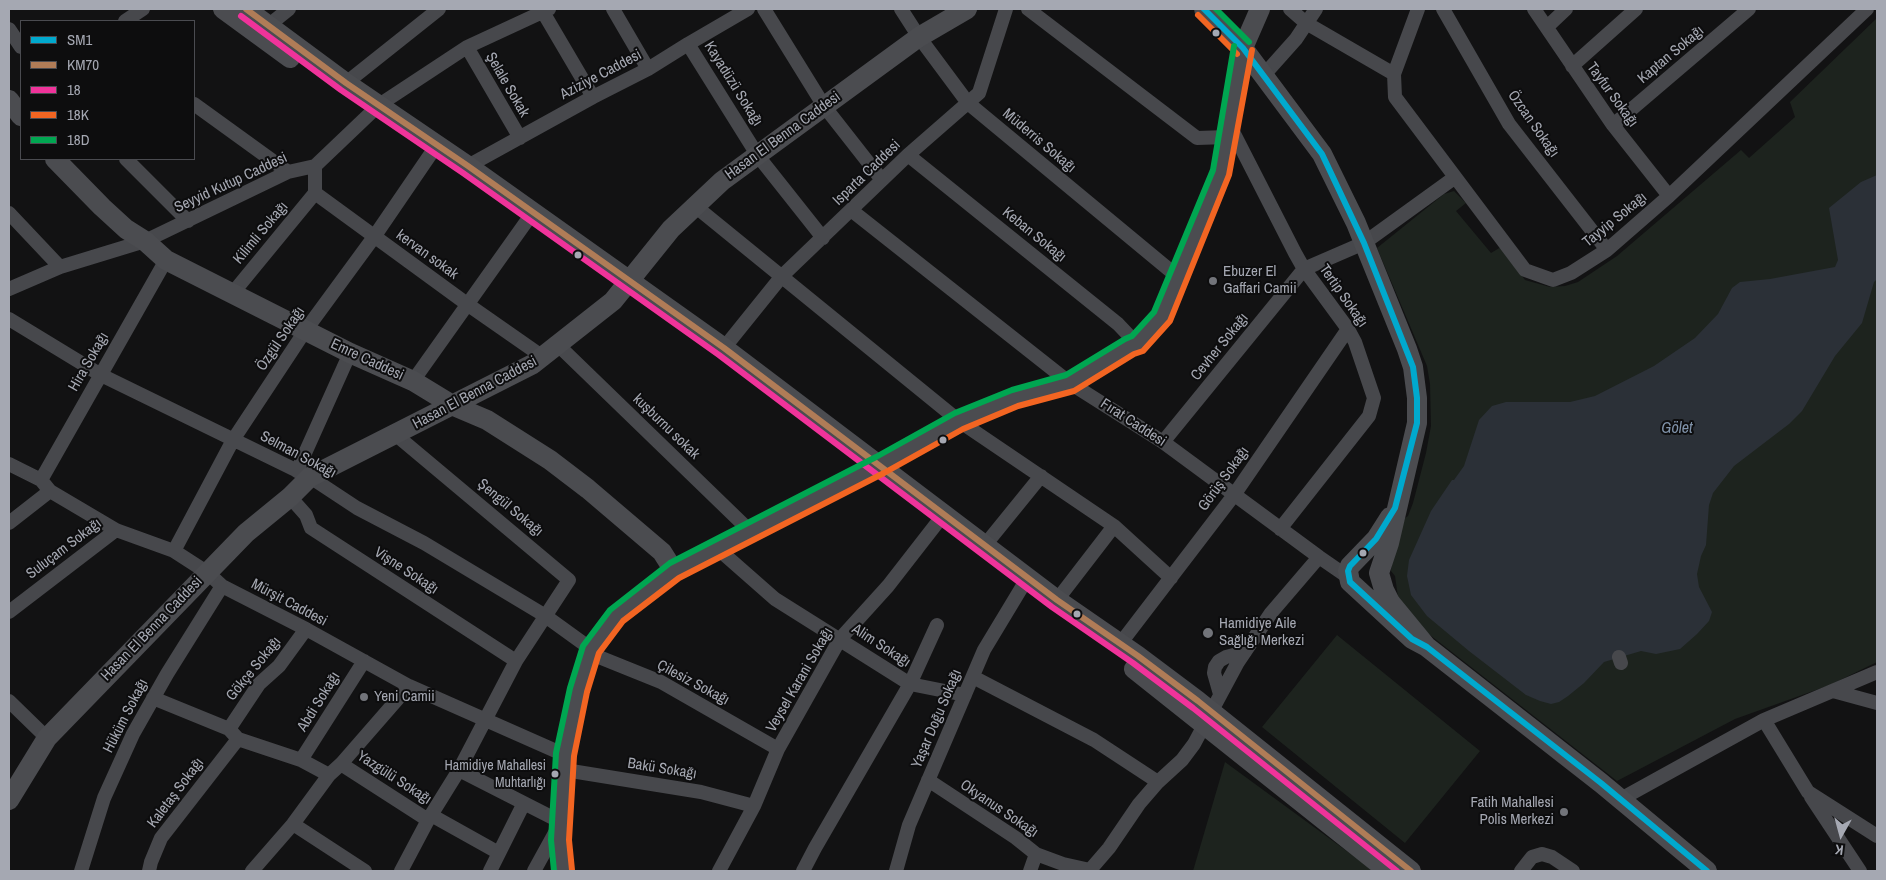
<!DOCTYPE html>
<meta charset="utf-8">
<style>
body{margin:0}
#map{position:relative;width:1886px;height:880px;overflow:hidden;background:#121213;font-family:"Archivo Narrow",sans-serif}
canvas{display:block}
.frame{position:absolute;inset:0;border:10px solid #a5a8b2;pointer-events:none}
.legend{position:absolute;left:20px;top:20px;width:175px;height:140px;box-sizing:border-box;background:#0d0d0e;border:1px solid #4a4b50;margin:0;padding:6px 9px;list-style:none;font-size:15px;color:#a5a8b2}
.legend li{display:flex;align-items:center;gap:10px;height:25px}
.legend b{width:25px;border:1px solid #4a4b50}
.north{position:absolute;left:1816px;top:810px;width:50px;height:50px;-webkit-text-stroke:4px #0d0d0e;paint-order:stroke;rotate:187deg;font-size:14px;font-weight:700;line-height:20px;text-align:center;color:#a5a8b2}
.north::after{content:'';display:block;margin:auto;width:18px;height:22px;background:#a5a8b2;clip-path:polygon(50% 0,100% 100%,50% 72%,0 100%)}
</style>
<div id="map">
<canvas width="1886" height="880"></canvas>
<div class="frame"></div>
<ul class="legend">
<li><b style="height:6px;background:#00a9ce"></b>SM1</li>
<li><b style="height:6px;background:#b07c57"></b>KM70</li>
<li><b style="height:6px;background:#ef339a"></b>18</li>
<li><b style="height:6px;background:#f26522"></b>18K</li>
<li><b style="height:6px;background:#00a651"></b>18D</li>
</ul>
<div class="north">K</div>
</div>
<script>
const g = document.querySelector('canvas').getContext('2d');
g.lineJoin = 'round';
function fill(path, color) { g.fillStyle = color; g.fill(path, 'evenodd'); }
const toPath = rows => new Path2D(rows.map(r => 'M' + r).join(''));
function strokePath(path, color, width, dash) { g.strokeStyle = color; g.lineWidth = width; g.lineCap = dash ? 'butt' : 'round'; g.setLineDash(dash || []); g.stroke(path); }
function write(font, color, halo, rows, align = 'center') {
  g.font = font + ' "Archivo Narrow",sans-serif'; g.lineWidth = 4; g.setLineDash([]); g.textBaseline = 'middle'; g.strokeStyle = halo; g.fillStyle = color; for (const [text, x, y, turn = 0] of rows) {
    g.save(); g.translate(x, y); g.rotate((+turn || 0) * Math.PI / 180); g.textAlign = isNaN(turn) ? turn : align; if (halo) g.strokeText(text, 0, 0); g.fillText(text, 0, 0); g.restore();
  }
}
fill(toPath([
 [1877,18,1877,662,1830,685,1735,719,1617,781,1421,628,1398,597,1395,576,1391,571,1392,558,1405,518,1408,516,1413,503,1426,453,1431,426,1430,384,1427,366,1377,248,1444,194,1454,191,1466,203,1456,211,1491,253,1501,247,1525,280,1550,287,1565,286,1578,282,1617,256,1741,150,1749,158,1795,117,1790,102],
 [1337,635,1480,751,1405,843,1262,727],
 [1225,762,1374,871,1193,871]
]), '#1d231e');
fill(toPath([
 [1877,175,1877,279,1874,282,1862,323,1835,356,1802,411,1789,424,1734,466,1713,493,1709,505,1706,545,1701,556,1697,574,1699,587,1712,612,1709,621,1697,634,1680,649,1656,654,1641,651,1604,662,1584,683,1568,696,1559,702,1551,704,1540,701,1526,695,1469,651,1427,616,1411,595,1407,576,1409,560,1431,511,1452,480,1454,480,1464,466,1479,420,1492,406,1506,402,1570,402,1595,396,1654,366,1695,338,1718,314,1732,288,1740,282,1770,279,1835,267,1838,260,1829,208,1861,182]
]), '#2b3037');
strokePath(toPath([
 [613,9,648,69],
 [764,9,824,106,882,180],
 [901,9,919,37,968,103,1178,277],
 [1028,9,1197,138,1227,137],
 [1290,9,1306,23,1394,74,1395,97,1525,270,1553,280,1571,273,1607,250,1669,196,1867,9],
 [1443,9,1509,124,1607,250],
 [1534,9,1613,125,1669,196],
 [543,12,593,97],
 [125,21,143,9],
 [269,25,289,9],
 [1547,27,1566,9],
 [9,29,21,47],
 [688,44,758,156,823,238],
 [467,47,520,138],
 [1572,66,1636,9],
 [1394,74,1418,9],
 [1263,76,1296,39,1316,9],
 [346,83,439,9],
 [194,104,288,172],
 [1229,124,1295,253,1304,269,1348,329,1355,342,1374,398,1369,416,1280,529],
 [1613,125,1749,9],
 [908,155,1118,324,1137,344],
 [126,159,188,221],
 [315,166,315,193,467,304,543,357],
 [468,166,593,97,648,69,688,44,748,9],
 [695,206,959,421,1114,526,1171,578],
 [851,210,1070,383,1163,442,1319,557,1348,577],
 [9,213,60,267],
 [9,289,60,267,145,241,288,172,315,166,379,105,467,47,549,9],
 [232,294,315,193],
 [9,319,101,375,310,477,357,508,424,543,544,615,591,649],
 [559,346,750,531],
 [724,348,782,276,908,155,979,93,1006,9],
 [413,381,526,222],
 [396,435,569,580,516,661,459,770,428,820,401,871],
 [1163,442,1304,269,1364,243,1454,178],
 [9,464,41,480,50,491,116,530,174,551,208,573,222,586,306,629,409,686,565,755],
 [297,471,350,353],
 [41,480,166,260],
 [290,497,306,515,311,528,516,661],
 [9,523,50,491],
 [985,545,1041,476],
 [717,548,775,599,910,684,965,695],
 [174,551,233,440,305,331,374,237,430,155],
 [1057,600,1114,526],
 [9,612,116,530],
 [1120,644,1234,495,1348,329],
 [589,653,661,682,778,749],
 [1619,657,1621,663],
 [973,677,1094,740,1158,782],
 [1833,691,1877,703],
 [1220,694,1214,673,1215,667,1219,661,1226,657,1245,652],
 [153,698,229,729,238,739,301,760,329,775],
 [9,701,47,738],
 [1764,720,1808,792,1877,836],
 [229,729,259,684,279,666,306,629],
 [301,760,364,661],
 [341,764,428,820],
 [459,770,561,822,534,871],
 [565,770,701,792,754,806],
 [928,780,1016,838,1036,854,1063,864,1090,870,1109,848,1139,804,1158,782,1182,760,1194,744,1238,662,1271,613,1319,557],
 [1811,797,1860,871],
 [1621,799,1764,720,1877,672],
 [431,815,499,853],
 [293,824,365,871],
 [81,871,104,798,133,734,167,674,222,586],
 [149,871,151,862,161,838,238,739],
 [252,871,293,824,329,775,341,764,409,686],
 [490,871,524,803],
 [719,871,754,806,778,749,840,639,888,586,937,523],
 [803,871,815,848,910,684,937,625],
 [896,871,909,825,984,650,1022,587],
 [1030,871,1036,854],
 [1521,871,1532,857,1542,854,1552,857,1573,871]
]), '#47484c', 14);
strokePath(toPath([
 [223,9,290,58],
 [246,9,346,83,468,166,724,348,1057,600,1138,656,1198,701,1411,871],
 [1204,9,1243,48,1322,154,1356,223,1407,349,1413,367,1417,398,1417,423,1389,543,1379,573,1384,590,1390,602,1427,647],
 [9,100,21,116],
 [55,159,102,207,126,229,145,241,166,260,350,353,413,381,454,406,487,420,550,460,588,489,662,552,674,571],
 [1390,517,1376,539,1350,566,1348,571,1350,582,1412,639,1427,647,1601,783,1707,871],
 [1134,669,1388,871],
 [9,800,47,738,246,533,290,497,310,477,533,364,613,301,671,229,722,181,919,37,967,9],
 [563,871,560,840,565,755,579,690,591,649,617,615,674,571,880,465,959,421,1015,398,1070,383,1130,346,1137,344,1162,317,1221,172,1243,48,1260,9]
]), '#4b4c50', 20);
strokePath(toPath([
 [1204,9,1243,48,1322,154,1364,243,1413,367,1417,398,1417,423,1395,508,1376,539,1350,566,1348,571,1350,582,1412,639,1427,647,1601,783,1707,871]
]), '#00a9ce', 6);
strokePath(toPath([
 [246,9,346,83,468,166,724,348,1057,600,1138,656,1198,701,1411,871]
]), '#b07c57', 6);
strokePath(toPath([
 [241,16,341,90,463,173,719,355,1052,607,1133,663,1193,708,1397,871]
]), '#ef339a', 6);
strokePath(toPath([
 [1198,15,1237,54],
 [572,870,569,840,574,756,587,692,599,653,623,621,679,578,884,473,963,429,1018,406,1074,391,1134,354,1143,351,1170,321,1229,175,1252,50]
]), '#f26522', 6);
strokePath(toPath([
 [1216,9,1249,42],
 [554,871,551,840,556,753,570,688,583,646,610,610,670,563,876,457,955,413,1012,390,1066,375,1125,339,1132,336,1154,312,1213,170,1234,46]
]), '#00a651', 6);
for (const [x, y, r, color] of [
 [1216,33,4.5,"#a5a8b2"],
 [578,255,4.5,"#a5a8b2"],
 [1213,281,5,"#72747a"],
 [943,440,4.5,"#a5a8b2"],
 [1363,553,4.5,"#a5a8b2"],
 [1077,614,4.5,"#a5a8b2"],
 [1208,633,6,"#72747a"],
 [364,697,5,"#72747a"],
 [555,774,4.5,"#a5a8b2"],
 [1564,812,5,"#72747a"]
]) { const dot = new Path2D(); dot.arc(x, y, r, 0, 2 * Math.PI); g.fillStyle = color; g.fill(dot); strokePath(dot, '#0d0d0e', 2); }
write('14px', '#a5a8b2', '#0d0d0e', [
 ["Hamidiye Mahallesi",546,766],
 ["Muhtarlığı",546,783]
], 'right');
write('15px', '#a5a8b2', '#0d0d0e', [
 ["Kaptan Sokağı",1671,55,-40],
 ["Aziziye Caddesi",601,75,-28],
 ["Kayadüzü Sokağı",733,84,58],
 ["Şelale Sokak",507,85,60],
 ["Tayfur Sokağı",1612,95,54],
 ["Özcan Sokağı",1533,124,55],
 ["Hasan El Benna Caddesi",783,136,-36],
 ["Müderris Sokağı",1039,141,40],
 ["Isparta Caddesi",867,173,-44],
 ["Seyyid Kutup Caddesi",231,183,-25],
 ["Tayyip Sokağı",1615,220,-39],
 ["Kilimli Sokağı",261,233,-50],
 ["Keban Sokağı",1034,235,39],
 ["kervan sokak",427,255,36],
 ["Tertip Sokağı",1343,296,55],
 ["Özgül Sokağı",281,339,-56],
 ["Cevher Sokağı",1220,347,-51],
 ["Emre Caddesi",367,360,25],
 ["Hira Sokağı",89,362,-60],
 ["Hasan El Benna Caddesi",475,393,-28],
 ["Fırat Caddesi",1133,423,33],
 ["kuşburnu sokak",666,427,44],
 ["Selman Sokağı",298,455,28],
 ["Görüş Sokağı",1224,479,-54],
 ["Şengül Sokağı",510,508,40],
 ["Suluçam Sokağı",64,549,-37],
 ["Vişne Sokağı",406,571,33],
 ["Mürşit Caddesi",289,603,28],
 ["Hasan El Benna Caddesi",152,629,-46],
 ["Alim Sokağı",881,646,33],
 ["Gökçe Sokağı",254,669,-51],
 ["Veysel Karani Sokağı",800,680,-60],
 ["Çilesiz Sokağı",693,683,28],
 ["Abdi Sokağı",319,702,-58],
 ["Hüküm Sokağı",126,716,-63],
 ["Yaşar Doğu Sokağı",937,719,-67],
 ["Bakü Sokağı",662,769,9],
 ["Yazgülü Sokağı",394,778,33],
 ["Kaletaş Sokağı",176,793,-53],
 ["Okyanus Sokağı",999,809,34]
]);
write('15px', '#a5a8b2', '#0d0d0e', [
 ["Ebuzer El",1223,272],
 ["Gaffari Camii",1223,289],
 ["Hamidiye Aile",1219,624],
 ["Sağlığı Merkezi",1219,641],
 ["Yeni Camii",374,697],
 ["Fatih Mahallesi",1554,803,"right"],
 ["Polis Merkezi",1554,820,"right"]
], 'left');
write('italic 16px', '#8093aa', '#0d0d0e', [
 ["Gölet",1677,429]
]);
</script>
